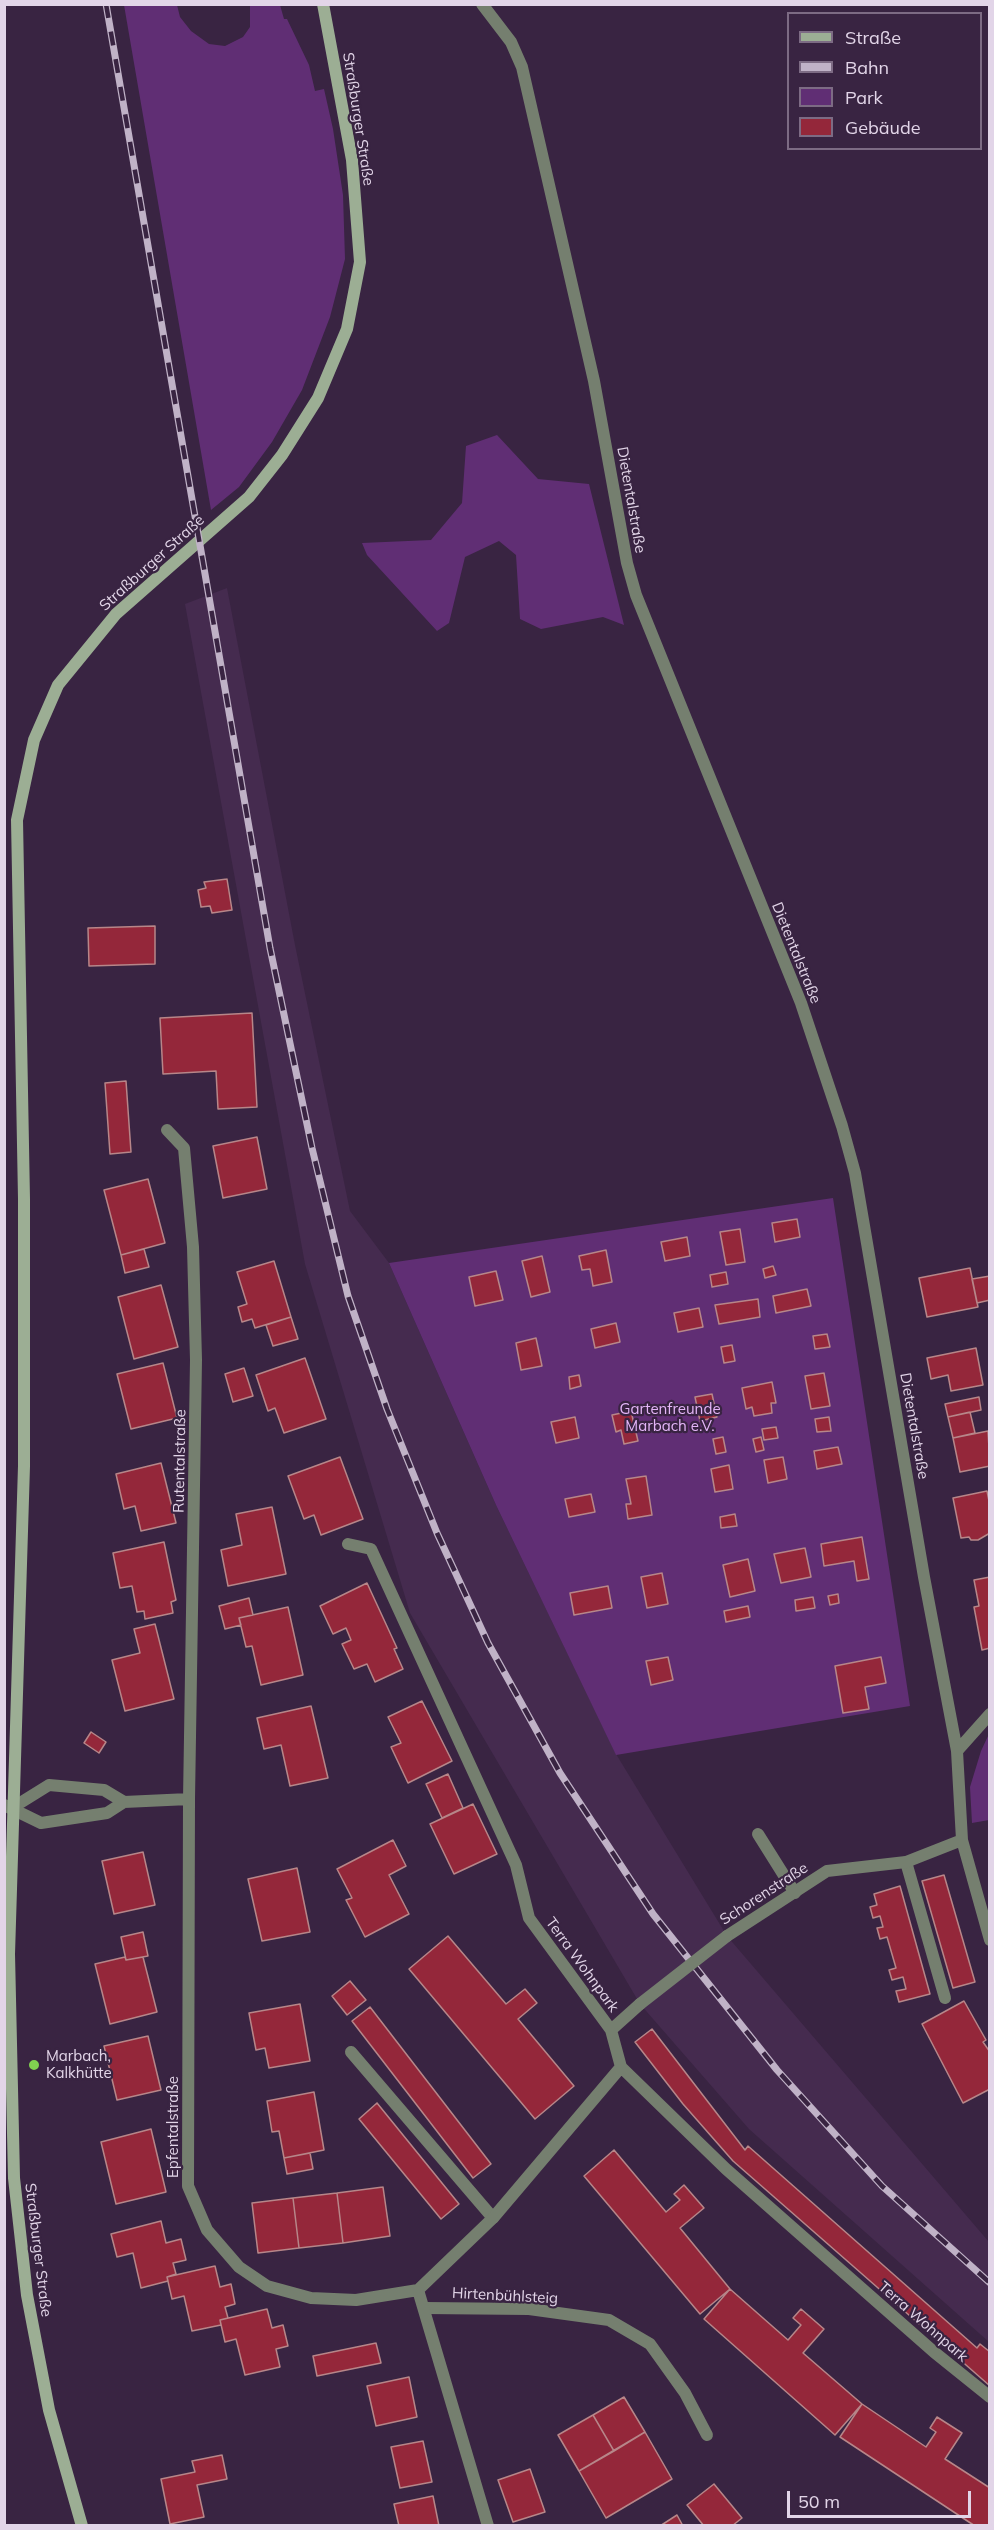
<!DOCTYPE html>
<meta charset="utf-8">
<style>
body{margin:0}
#map{position:relative;width:994px;height:2530px;overflow:hidden;background:#392442;font-family:Mulish,sans-serif}
canvas{display:block}
.frame{position:absolute;inset:0;border:6px solid #e2d5e8;pointer-events:none}
.legend{position:absolute;left:787px;top:12px;width:195px;height:138px;box-sizing:border-box;background:#392442;border:2px solid #7d6b84;margin:0;padding:8px 10px;list-style:none;font-size:18px;color:#e2d5e8}
.legend li{display:flex;align-items:center;gap:12px;height:30px}
.legend b{width:30px;border:2px solid #7d6b84}
.scale{position:absolute;left:787px;top:2491px;width:184px;height:27px;box-sizing:border-box;border:3px solid #e2d5e8;border-top:0;padding-left:8px;font-size:18px;line-height:21px;white-space:nowrap;color:#e2d5e8;-webkit-text-stroke:4px #392442;paint-order:stroke}
</style>
<div id="map">
<canvas width="994" height="2530"></canvas>
<div class="frame"></div>
<ul class="legend">
<li><b style="height:8px;background:#9cae94"></b>Straße</li>
<li><b style="height:8px;background:#c0b2c7"></b>Bahn</li>
<li><b style="height:16px;background:#602e74"></b>Park</li>
<li><b style="height:16px;background:#94273a"></b>Gebäude</li>
</ul>
<div class="scale">50 m</div>
</div>
<script>
const g = document.querySelector('canvas').getContext('2d');
g.lineJoin = 'round';
function fill(path, color) { g.fillStyle = color; g.fill(path, 'evenodd'); }
const toPath = rows => new Path2D(rows.map(r => 'M' + r).join(''));
function strokePath(path, color, width, dash) { g.strokeStyle = color; g.lineWidth = width; g.lineCap = dash ? 'butt' : 'round'; g.setLineDash(dash || []); g.stroke(path); }
function write(font, color, halo, rows, align = 'center') {
  g.font = font + ' Mulish,sans-serif'; g.lineWidth = 4.5; g.setLineDash([]); g.textBaseline = 'middle'; g.strokeStyle = halo; g.fillStyle = color; for (const [text, x, y, turn = 0] of rows) {
    g.save(); g.translate(x, y); g.rotate((+turn || 0) * Math.PI / 180); g.textAlign = isNaN(turn) ? turn : align; if (halo) g.strokeText(text, 0, 0); g.fillText(text, 0, 0); g.restore();
  }
}
fill(toPath([
 [227,588,295,945,350,1211,389,1263,496,1505,616,1754,727,1936,989,2242,989,2342,749,2129,640,2004,410,1613,305,1264,185,604]
]), '#452b4f');
fill(toPath([
 [124,5,177,5,180,17,191,31,209,44,225,46,243,37,250,27,250,5,280,5,284,19,287,19,309,65,315,91,324,89,333,129,343,195,345,259,330,317,302,390,272,442,239,487,211,510],
 [497,435,538,479,589,484,624,625,603,617,541,629,520,619,516,555,499,541,465,557,449,623,437,631,367,555,362,543,431,540,462,503,466,446],
 [833,1198,910,1706,616,1755,496,1505,389,1263],
 [989,1734,989,1820,972,1823,970,1787,981,1751]
]), '#602e74');
const building = toPath([
 [227,879,232,910,212,913,210,906,201,907,198,890,206,888,204,882,227,879],
 [155,926,155,964,89,966,88,928,155,926],
 [252,1013,257,1107,218,1109,216,1071,163,1074,160,1018,252,1013],
 [126,1081,131,1152,110,1154,105,1083,126,1081],
 [257,1137,267,1189,223,1198,213,1146,257,1137],
 [148,1179,165,1243,121,1255,104,1190,148,1179],
 [797,1219,800,1237,775,1242,772,1223,797,1219],
 [740,1229,745,1262,726,1265,720,1232,740,1229],
 [687,1237,690,1256,665,1261,661,1242,687,1237],
 [144,1249,149,1267,125,1273,121,1255,144,1249],
 [606,1250,612,1282,593,1286,590,1269,582,1270,579,1256,606,1250],
 [542,1256,550,1292,531,1297,522,1261,542,1256],
 [274,1261,291,1317,255,1328,252,1319,242,1322,238,1307,247,1304,237,1272,274,1261],
 [773,1266,776,1275,765,1278,763,1269,773,1266],
 [970,1268,978,1307,927,1317,919,1278,970,1268],
 [496,1271,503,1300,475,1306,469,1277,496,1271],
 [726,1272,728,1284,712,1287,710,1275,726,1272],
 [990,1276,990,1300,977,1303,972,1279,990,1276],
 [161,1285,178,1347,134,1359,118,1297,161,1285],
 [807,1289,811,1306,776,1313,773,1296,807,1289],
 [758,1299,760,1317,719,1324,715,1305,758,1299],
 [699,1308,703,1327,678,1332,674,1313,699,1308],
 [291,1317,298,1339,273,1346,266,1325,291,1317],
 [616,1323,620,1342,595,1348,591,1329,616,1323],
 [827,1334,830,1347,815,1349,813,1336,827,1334],
 [536,1338,542,1366,521,1370,516,1343,536,1338],
 [732,1345,735,1361,724,1363,721,1347,732,1345],
 [976,1348,983,1385,951,1391,948,1375,931,1379,927,1358,976,1348],
 [305,1358,326,1419,284,1433,275,1408,268,1411,256,1375,305,1358],
 [163,1363,177,1418,131,1429,117,1374,163,1363],
 [244,1368,253,1396,233,1402,225,1374,244,1368],
 [824,1373,830,1406,811,1409,805,1376,824,1373],
 [579,1375,581,1386,570,1389,569,1377,579,1375],
 [772,1382,776,1403,771,1403,772,1413,754,1416,752,1407,746,1409,742,1388,772,1382],
 [712,1394,717,1417,700,1421,695,1397,712,1394],
 [979,1397,981,1410,948,1417,945,1404,979,1397],
 [631,1411,638,1441,624,1444,621,1430,616,1432,612,1415,631,1411],
 [970,1412,975,1433,953,1438,948,1417,970,1412],
 [575,1417,579,1438,556,1443,551,1422,575,1417],
 [829,1417,831,1431,817,1432,815,1419,829,1417],
 [776,1427,778,1438,764,1440,762,1429,776,1427],
 [988,1431,990,1466,960,1472,953,1438,988,1431],
 [723,1437,726,1452,716,1454,713,1439,723,1437],
 [761,1437,764,1450,756,1452,753,1439,761,1437],
 [838,1447,842,1464,817,1469,814,1451,838,1447],
 [340,1457,363,1519,321,1535,314,1515,304,1519,288,1476,340,1457],
 [783,1457,787,1479,768,1483,764,1460,783,1457],
 [161,1463,176,1523,141,1531,135,1506,124,1509,116,1474,161,1463],
 [729,1465,733,1489,715,1492,711,1469,729,1465],
 [646,1476,652,1515,628,1519,626,1504,631,1504,626,1479,646,1476],
 [987,1491,990,1506,990,1533,978,1540,971,1540,969,1537,961,1538,953,1498,987,1491],
 [591,1494,595,1512,569,1517,565,1499,591,1494],
 [272,1507,286,1574,228,1586,221,1550,242,1545,236,1514,272,1507],
 [735,1514,737,1526,721,1528,720,1517,735,1514],
 [862,1537,869,1579,857,1581,854,1561,824,1566,821,1544,862,1537],
 [164,1542,176,1600,171,1602,173,1613,145,1619,144,1611,137,1612,132,1586,120,1588,113,1553,164,1542],
 [805,1548,811,1577,781,1583,774,1554,805,1548],
 [748,1559,755,1591,730,1597,723,1565,748,1559],
 [662,1573,668,1604,647,1608,641,1577,662,1573],
 [990,1577,990,1648,982,1650,974,1607,979,1606,974,1580,990,1577],
 [367,1583,397,1648,394,1649,403,1669,375,1682,367,1664,354,1669,342,1644,351,1640,346,1628,333,1634,320,1606,367,1583],
 [608,1586,612,1608,574,1615,570,1593,608,1586],
 [838,1594,839,1603,830,1605,828,1596,838,1594],
 [813,1597,815,1608,796,1611,795,1600,813,1597],
 [249,1598,253,1615,239,1618,241,1625,225,1629,219,1606,249,1598],
 [748,1606,750,1617,726,1622,724,1611,748,1606],
 [288,1607,303,1675,261,1685,252,1646,246,1647,239,1618,288,1607],
 [155,1624,174,1699,125,1711,112,1660,140,1653,134,1629,155,1624],
 [668,1657,673,1680,651,1685,646,1661,668,1657],
 [881,1657,886,1683,865,1687,869,1709,843,1713,835,1666,881,1657],
 [422,1701,452,1761,408,1783,391,1747,401,1743,388,1717,422,1701],
 [311,1706,328,1778,290,1786,281,1745,264,1749,257,1718,311,1706],
 [91,1732,106,1742,99,1753,84,1743,91,1732],
 [448,1774,463,1808,442,1818,426,1784,448,1774],
 [473,1804,497,1854,454,1874,430,1824,473,1804],
 [393,1840,406,1866,389,1875,409,1914,365,1937,346,1900,352,1898,337,1869,393,1840],
 [143,1852,155,1905,114,1914,102,1861,143,1852],
 [297,1868,310,1932,262,1941,248,1879,297,1868],
 [944,1875,975,1982,953,1988,922,1881,944,1875],
 [900,1886,930,1994,899,2002,896,1991,906,1989,903,1977,892,1980,889,1970,896,1968,887,1937,880,1939,877,1928,883,1927,880,1916,873,1918,870,1907,877,1905,874,1894,900,1886],
 [143,1932,148,1956,126,1960,121,1937,143,1932],
 [448,1936,506,2004,525,1989,537,2003,518,2019,574,2086,535,2119,409,1969,448,1936],
 [125,1957,126,1960,143,1957,157,2012,110,2024,95,1964,125,1957],
 [350,1981,366,2000,347,2015,332,1996,350,1981],
 [964,2001,986,2040,983,2042,990,2052,990,2089,963,2103,922,2024,964,2001],
 [300,2004,310,2061,269,2068,265,2048,256,2050,249,2013,300,2004],
 [370,2007,491,2164,473,2178,352,2021,370,2007],
 [652,2029,745,2150,748,2146,977,2348,980,2344,990,2352,990,2386,733,2161,683,2104,635,2042,652,2029],
 [148,2036,161,2090,117,2100,104,2046,148,2036],
 [314,2092,324,2150,284,2158,279,2131,272,2132,267,2101,314,2092],
 [377,2103,459,2204,441,2219,359,2119,377,2103],
 [151,2129,166,2192,116,2204,101,2142,151,2129],
 [614,2150,666,2212,680,2200,674,2194,684,2185,704,2208,680,2228,730,2289,700,2314,584,2176,614,2150],
 [310,2153,313,2169,287,2174,284,2158,310,2153],
 [383,2187,390,2236,343,2243,337,2193,383,2187],
 [337,2193,343,2243,299,2248,293,2198,337,2193],
 [293,2198,299,2248,258,2253,252,2203,293,2198],
 [161,2221,166,2243,181,2239,186,2260,173,2263,176,2274,167,2277,168,2281,141,2288,133,2253,117,2257,111,2234,161,2221],
 [215,2266,220,2287,231,2284,235,2304,225,2307,228,2318,220,2320,221,2325,192,2331,184,2296,172,2299,167,2277,215,2266],
 [730,2289,788,2340,801,2325,793,2318,801,2309,824,2329,803,2353,862,2404,835,2435,704,2319,730,2289],
 [267,2309,272,2328,283,2325,288,2346,276,2349,280,2367,245,2375,236,2339,225,2342,220,2320,267,2309],
 [376,2343,381,2363,317,2376,313,2356,376,2343],
 [409,2377,417,2417,376,2426,367,2386,409,2377],
 [624,2397,645,2432,614,2451,593,2415,624,2397],
 [862,2404,926,2447,936,2432,930,2428,937,2417,962,2433,945,2459,990,2488,990,2526,975,2526,840,2437,862,2404],
 [593,2415,614,2451,579,2471,558,2435,593,2415],
 [645,2432,672,2479,606,2518,579,2471,645,2432],
 [423,2441,432,2482,400,2488,391,2447,423,2441],
 [222,2455,227,2479,197,2485,204,2517,170,2524,161,2479,195,2472,192,2461,222,2455],
 [530,2469,545,2512,513,2522,498,2480,530,2469],
 [714,2484,742,2518,732,2526,704,2526,687,2505,714,2484],
 [433,2496,439,2526,399,2526,394,2504,433,2496],
 [677,2515,683,2526,660,2526,677,2515]
]);
fill(building, '#94273a');
strokePath(building, '#b78689', 1.5);
strokePath(toPath([
 [758,1834,795,1893],
 [906,1862,945,1998],
 [351,2052,493,2218],
 [425,2308,529,2309,609,2320,650,2344,685,2393,707,2435]
]), '#757f6f', 12);
strokePath(toPath([
 [482,4,511,42,522,67,594,381,627,563,636,595,801,1003,842,1126,855,1173,924,1577,957,1751,962,1840,990,1940],
 [167,1130,184,1148,193,1247,196,1360,189,1799,188,2186,207,2230,239,2267,267,2286,311,2298,356,2300,418,2290,493,2218,621,2067],
 [348,1544,371,1549,516,1865,529,1918,611,2030,621,2067,726,2169,934,2352,990,2397],
 [957,1751,990,1714],
 [4,1805,41,1823,107,1813,124,1802,189,1799],
 [12,1808,49,1785,104,1790,124,1802],
 [727,1936,827,1871,906,1862,962,1840],
 [611,2030,640,2004],
 [418,2290,488,2526]
]), '#757f6f', 12);
strokePath(toPath([
 [82,2526,49,2410,27,2295,14,2178,9,1954,24,1466,24,1199,17,820,34,740,58,685,116,614,249,497,282,455,318,398,347,329,360,262,352,160,323,4]
]), '#9cae94', 12);
const rail = toPath([
 [106,4,270,948,312,1148,348,1296,387,1409,437,1533,488,1643,560,1773,653,1914,777,2070,882,2186,990,2283]
]);
strokePath(rail, '#c0b2c7', 7);
strokePath(rail, '#392442', 4.5, [14]);
strokePath(toPath([
 [640,2004,727,1936]
]), '#757f6f', 12);
for (const [x, y, r, color] of [
 [34,2065,6,"#81d050"]
]) { const dot = new Path2D(); dot.arc(x, y, r, 0, 2 * Math.PI); g.fillStyle = color; g.fill(dot); strokePath(dot, '#392442', 2); }
write('15px', '#e2d5e8', '#392442', [
 ["Straßburger Straße",358,119,81],
 ["Dietentalstraße",631,500,80],
 ["Straßburger Straße",152,563,-42],
 ["Dietentalstraße",796,953,68],
 ["Dietentalstraße",914,1426,80],
 ["Rutentalstraße",180,1461,-89],
 ["Schorenstraße",764,1894,-33],
 ["Terra Wohnpark",582,1965,54],
 ["Epfentalstraße",173,2127,-90],
 ["Straßburger Straße",38,2250,83],
 ["Hirtenbühlsteig",505,2296,3],
 ["Terra Wohnpark",923,2322,41]
]);
write('15px', '#e4b5f8', '#392442', [
 ["Gartenfreunde",670,1409],
 ["Marbach e.V.",670,1426]
]);
write('15px', '#e2d5e8', '#392442', [
 ["Marbach,",46,2056],
 ["Kalkhütte",46,2073]
], 'left');
</script>
